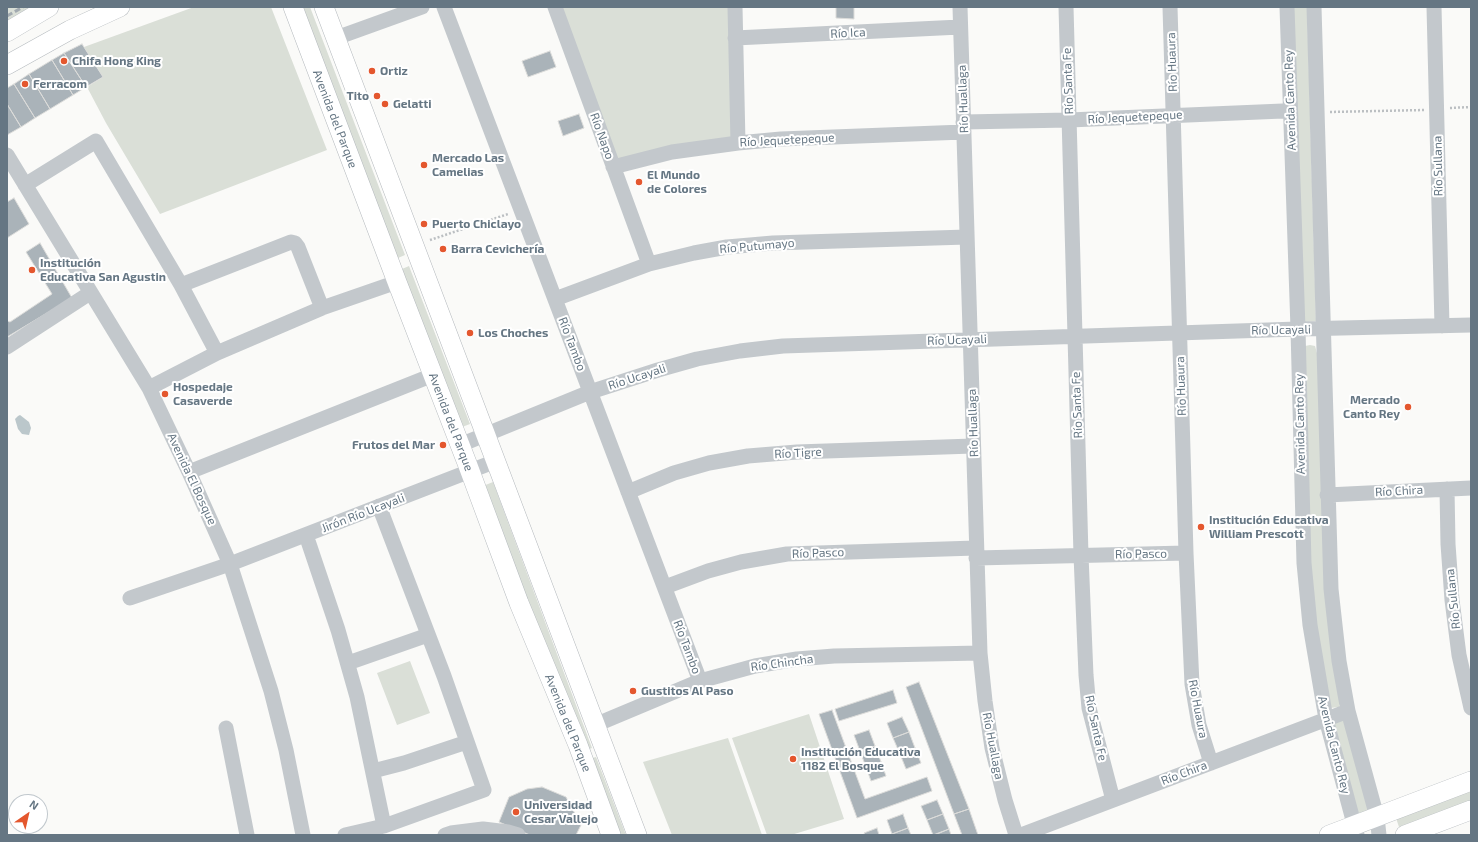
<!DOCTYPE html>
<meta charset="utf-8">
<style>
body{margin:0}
#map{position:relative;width:1478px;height:842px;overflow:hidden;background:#fafaf8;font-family:"Exo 2",sans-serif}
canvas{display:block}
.frame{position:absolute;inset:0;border:8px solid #657683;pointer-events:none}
.north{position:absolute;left:8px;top:794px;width:40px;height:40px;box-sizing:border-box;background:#fff;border:1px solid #c1c8cd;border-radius:50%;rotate:34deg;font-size:11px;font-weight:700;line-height:16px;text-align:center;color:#657683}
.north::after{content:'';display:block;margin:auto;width:14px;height:18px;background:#e4572e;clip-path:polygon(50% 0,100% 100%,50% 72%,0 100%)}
</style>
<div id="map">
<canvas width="1478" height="842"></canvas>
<div class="frame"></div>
<div class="north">N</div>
</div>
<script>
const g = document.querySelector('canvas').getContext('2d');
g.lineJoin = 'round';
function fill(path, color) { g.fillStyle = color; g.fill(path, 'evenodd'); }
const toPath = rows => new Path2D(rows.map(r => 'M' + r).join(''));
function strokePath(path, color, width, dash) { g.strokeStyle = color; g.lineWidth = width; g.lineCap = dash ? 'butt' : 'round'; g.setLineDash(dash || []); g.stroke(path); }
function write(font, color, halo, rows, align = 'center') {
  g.font = font + ' "Exo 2",sans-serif'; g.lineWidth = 4; g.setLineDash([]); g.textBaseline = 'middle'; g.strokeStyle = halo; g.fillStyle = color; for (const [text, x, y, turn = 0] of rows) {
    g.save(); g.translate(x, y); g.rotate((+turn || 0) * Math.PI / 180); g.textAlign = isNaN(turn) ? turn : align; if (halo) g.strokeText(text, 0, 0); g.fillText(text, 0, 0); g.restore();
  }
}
fill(toPath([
 [7,7,39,7,7,26],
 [194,7,271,7,327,150,160,214,106,123,87,87,103,77,84,47],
 [301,7,310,7,405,255,398,258],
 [555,7,734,7,738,143,613,167],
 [1292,7,1307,7,1316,321,1304,322],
 [409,266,470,424,462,427,402,269],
 [1310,345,1315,346,1317,353,1340,701,1339,707,1330,708,1310,604,1305,346],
 [493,482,592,748,585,751,483,486],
 [410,661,430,713,397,725,377,673],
 [809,714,844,819,791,835,767,835,732,738],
 [1343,719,1369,810,1359,817,1332,725],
 [728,738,762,835,672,835,643,762],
 [596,757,626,835,618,835,589,759],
 [1471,790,1471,803,1400,830,1396,818]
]), '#dadfd7');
fill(toPath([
 [20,415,29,422,31,428,29,435,22,434,18,429,15,419,18,416]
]), '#bbc7cb');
const building = toPath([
 [836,7,854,7,854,19,836,18,836,7],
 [82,44,103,77,86,87,64,53,82,44],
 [550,51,556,67,528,77,522,61,550,51],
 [64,53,86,87,73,95,52,60,64,53],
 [52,60,73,95,50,109,29,74,52,60],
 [29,74,50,109,35,118,14,84,29,74],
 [14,84,35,118,21,127,7,104,7,88,14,84],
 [7,104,21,127,7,135,7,104],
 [579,114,584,128,563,136,558,121,579,114],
 [14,198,29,224,7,238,7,202,14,198],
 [40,243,72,298,7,337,7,321,10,322,52,294,26,252,40,243],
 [919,682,969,809,954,814,906,687,919,682],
 [893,690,897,703,839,721,835,709,893,690],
 [832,710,865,799,927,777,932,791,857,818,819,714,832,710],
 [902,717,909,732,893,738,887,723,902,717],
 [869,730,875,746,860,751,854,735,869,730],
 [909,732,915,748,900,754,893,738,909,732],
 [875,746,881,762,866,767,860,751,875,746],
 [915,748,921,763,906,769,900,754,915,748],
 [881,762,886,776,871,781,866,767,881,762],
 [542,787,566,797,581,825,576,835,530,835,499,822,509,797,527,789,542,787],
 [937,800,943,814,927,820,921,806,937,800],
 [969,809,978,835,962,835,954,814,969,809],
 [903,814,908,828,892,834,887,820,903,814],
 [943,814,949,829,933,835,927,820,943,814],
 [877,828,879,835,865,835,864,833,877,828],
 [908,828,911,835,893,835,892,834,908,828],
 [949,829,951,835,935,835,949,829]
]);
fill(building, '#aab3b9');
strokePath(building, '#dcdcda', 1);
const major = toPath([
 [293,7,397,282,467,463,519,603,578,745,611,835],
 [324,7,637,835],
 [7,32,49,7],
 [7,65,70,30,120,7],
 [1329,835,1471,781],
 [1405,835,1471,810]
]);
strokePath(major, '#b5babe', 20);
strokePath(toPath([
 [1450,108,1471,107],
 [1330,112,1425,110],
 [430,240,508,214]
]), '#bbbfc2', 2.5, [2, 2]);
strokePath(toPath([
 [444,7,700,681],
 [555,7,649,264],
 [735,7,738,143],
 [960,7,980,653,985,701,992,748,1005,800,1016,835],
 [1066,7,1081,555,1086,675,1089,708,1113,800],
 [1170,7,1186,553,1192,684,1199,725,1211,763],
 [1287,7,1298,329,1304,563,1310,625,1326,719,1357,835],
 [1314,7,1331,589,1339,661,1348,711,1377,817,1379,835],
 [1434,7,1442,326],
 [336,38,422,7],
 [735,38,960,27],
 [963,122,1069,120,1283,111],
 [7,155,149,388,189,472,230,564,271,691,286,750,303,835],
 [613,167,672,152,738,143,781,139,964,132],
 [25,185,96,141,181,285,217,353],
 [181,285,291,242,295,243,298,247,322,308],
 [555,299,649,264,694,253,727,247,773,243,967,237],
 [7,347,90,293],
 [149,388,217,353,322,308,397,282],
 [460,445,590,392,658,370,697,359,740,351,783,346,1298,329,1471,325],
 [189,472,433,375],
 [1447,489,1448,544,1452,600,1459,655,1471,708],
 [628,492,674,473,709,463,748,456,797,452,973,446],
 [1327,495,1471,488],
 [306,535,338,630,357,697,384,826],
 [976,558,1186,553],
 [665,587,708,571,741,562,787,554,976,548],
 [130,598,230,564,496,461],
 [348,663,428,635],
 [595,725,700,681,755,666,797,659,834,656,980,653],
 [226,728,247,835],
 [373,771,404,763,467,742],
 [345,835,384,826,484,790,444,676,379,506],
 [445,835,451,833,483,829,508,832,518,835],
 [1021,835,1348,711]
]), '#c3c8cc', 15);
strokePath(major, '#fff', 19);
strokePath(toPath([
 [7,16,23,7]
]), '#a2aab0', 3, [6, 3]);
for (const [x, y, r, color] of [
 [64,61,4,"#e4572e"],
 [372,71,4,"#e4572e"],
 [25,84,4,"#e4572e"],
 [377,96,4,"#e4572e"],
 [385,104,4,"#e4572e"],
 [424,165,4,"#e4572e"],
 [639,182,4,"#e4572e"],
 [424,224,4,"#e4572e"],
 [443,249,4,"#e4572e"],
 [32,270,4,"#e4572e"],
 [470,333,4,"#e4572e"],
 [165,394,4,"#e4572e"],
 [1408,407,4,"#e4572e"],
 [443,445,4,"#e4572e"],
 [1201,527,4,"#e4572e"],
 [633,691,4,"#e4572e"],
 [793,759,4,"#e4572e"],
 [516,812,4,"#e4572e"]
]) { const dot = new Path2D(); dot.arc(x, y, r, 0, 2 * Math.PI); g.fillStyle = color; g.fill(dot); strokePath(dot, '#fff', 1.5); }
write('12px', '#657683', '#fff', [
 ["Río Ica",848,33,-3],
 ["Río Huaura",1172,62,-92],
 ["Río Santa Fe",1068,81,-92],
 ["Río Huallaga",963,99,-92],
 ["Avenida Canto Rey",1290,100,-92],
 ["Río Jequetepeque",1135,117,-3],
 ["Avenida del Parque",335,119,69],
 ["Río Napo",602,136,70],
 ["Río Jequetepeque",787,140,-3],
 ["Río Sullana",1438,166,-91],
 ["Río Putumayo",757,246,-5],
 ["Río Ucayali",1281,330,-1],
 ["Río Ucayali",957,340,-2],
 ["Río Tambo",572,344,69],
 ["Río Ucayali",637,377,-18],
 ["Río Huaura",1181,386,-92],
 ["Río Santa Fe",1077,405,-92],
 ["Avenida del Parque",451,422,69],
 ["Río Huallaga",973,423,-92],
 ["Avenida Canto Rey",1300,424,-91],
 ["Río Tigre",798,453,-3],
 ["Avenida El Bosque",192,479,65],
 ["Río Chira",1399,491,-3],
 ["Jirón Río Ucayali",363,513,-21],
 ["Río Pasco",818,553,-2],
 ["Río Pasco",1141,554,-1],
 ["Río Sullana",1453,599,-96],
 ["Río Tambo",687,647,69],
 ["Río Chincha",782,663,-8],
 ["Río Huaura",1198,709,79],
 ["Avenida del Parque",568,723,68],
 ["Río Santa Fe",1096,728,78],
 ["Avenida Canto Rey",1334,745,76],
 ["Río Huallaga",993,746,79],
 ["Río Chira",1184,773,-21]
]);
write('bold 12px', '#657683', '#fff', [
 ["Chifa Hong King",72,61],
 ["Ortiz",380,71],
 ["Ferracom",33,84],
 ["Tito",369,96,"right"],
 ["Gelatti",393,104],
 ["Mercado Las",432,158],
 ["Camelias",432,172],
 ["El Mundo",647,175],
 ["de Colores",647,189],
 ["Puerto Chiclayo",432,224],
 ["Barra Cevichería",451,249],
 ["Institución",40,263],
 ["Educativa San Agustin",40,277],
 ["Los Choches",478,333],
 ["Hospedaje",173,387],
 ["Casaverde",173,401],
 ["Mercado",1400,400,"right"],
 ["Canto Rey",1400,414,"right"],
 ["Frutos del Mar",435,445,"right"],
 ["Institución Educativa",1209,520],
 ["William Prescott",1209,534],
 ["Gustitos Al Paso",641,691],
 ["Institución Educativa",801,752],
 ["1182 El Bosque",801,766],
 ["Universidad",524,805],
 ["Cesar Vallejo",524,819]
], 'left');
</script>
